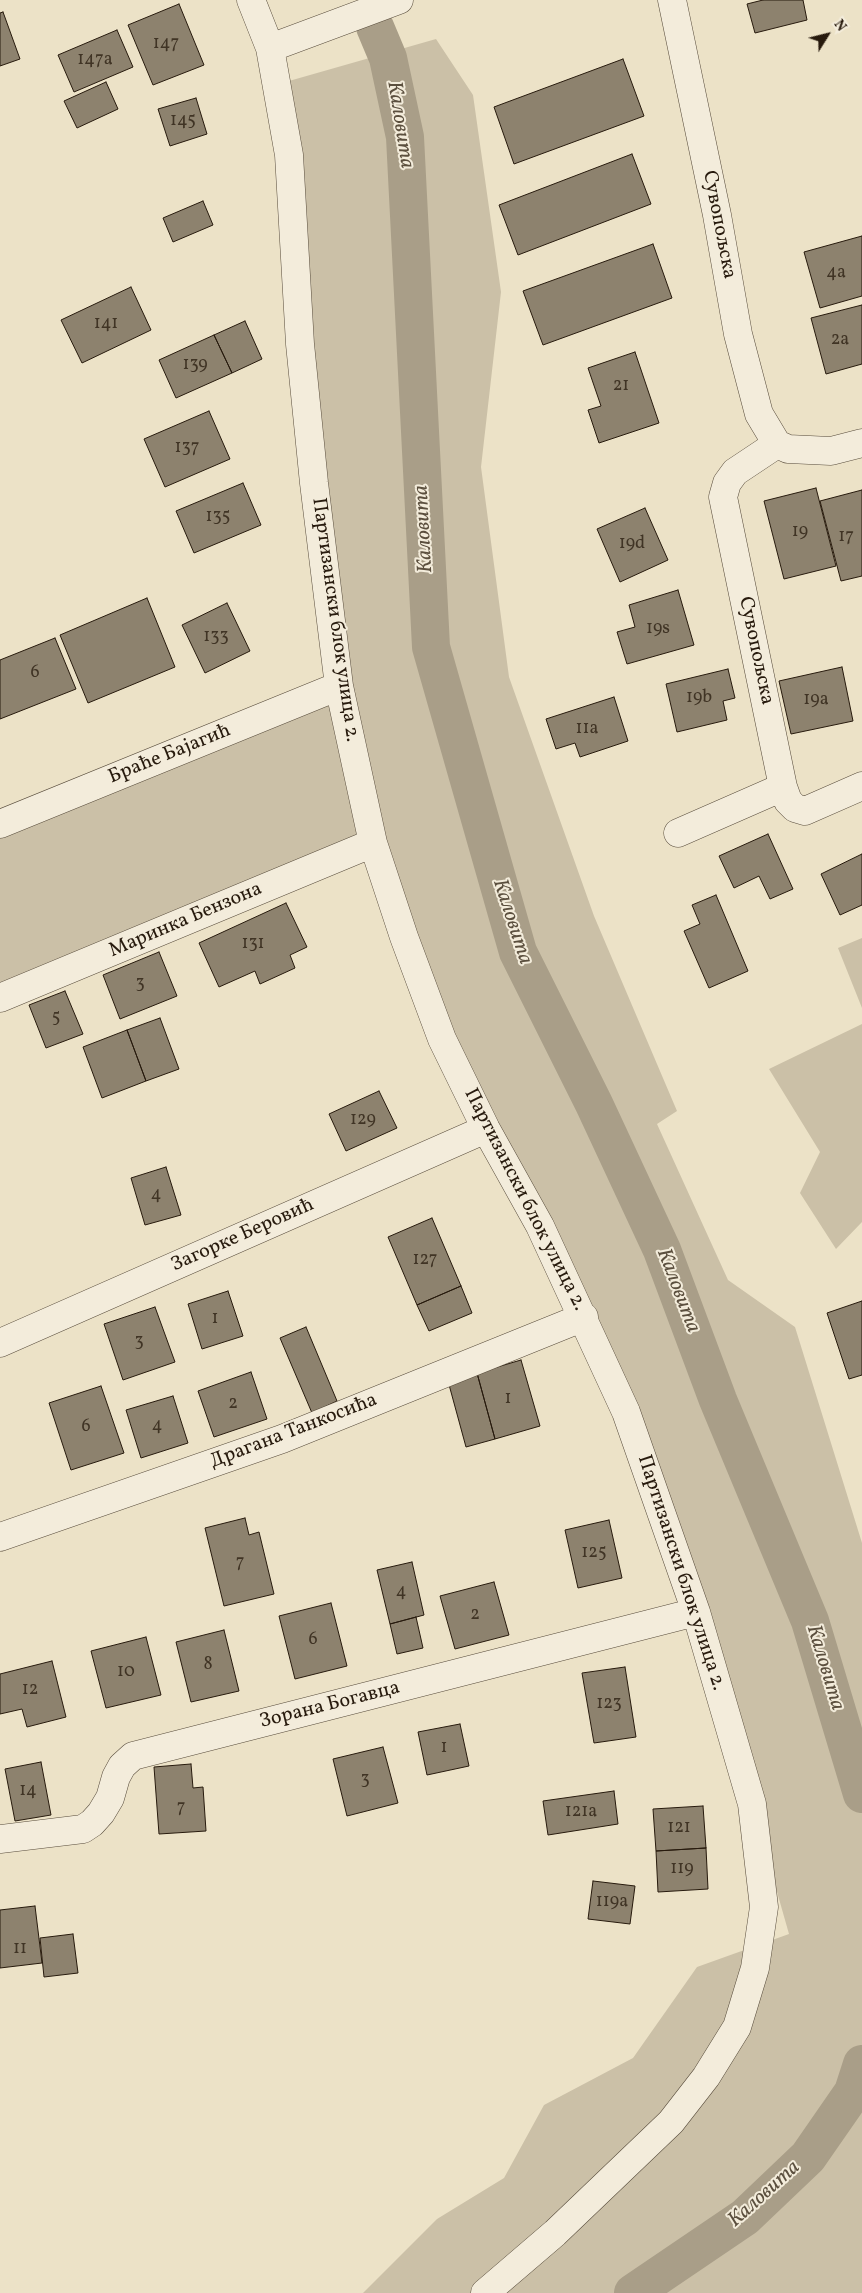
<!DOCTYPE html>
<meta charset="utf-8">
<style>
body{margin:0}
#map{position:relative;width:862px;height:2293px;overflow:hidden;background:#ece2c7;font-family:Vollkorn,serif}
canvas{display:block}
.north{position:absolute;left:802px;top:10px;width:50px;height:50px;-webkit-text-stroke:4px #f3ecdb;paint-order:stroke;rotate:54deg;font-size:14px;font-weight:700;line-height:20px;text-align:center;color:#271a0d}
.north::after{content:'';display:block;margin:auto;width:18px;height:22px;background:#271a0d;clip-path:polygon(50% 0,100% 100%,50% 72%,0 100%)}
</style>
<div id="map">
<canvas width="862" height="2293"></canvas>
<div class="north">N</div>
</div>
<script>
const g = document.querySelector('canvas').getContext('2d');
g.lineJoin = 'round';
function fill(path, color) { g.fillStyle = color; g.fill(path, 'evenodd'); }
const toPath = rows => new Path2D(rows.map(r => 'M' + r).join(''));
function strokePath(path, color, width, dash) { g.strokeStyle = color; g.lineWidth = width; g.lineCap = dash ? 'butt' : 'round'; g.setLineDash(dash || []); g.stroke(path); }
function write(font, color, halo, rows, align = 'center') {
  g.font = font + ' Vollkorn,serif'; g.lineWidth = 4; g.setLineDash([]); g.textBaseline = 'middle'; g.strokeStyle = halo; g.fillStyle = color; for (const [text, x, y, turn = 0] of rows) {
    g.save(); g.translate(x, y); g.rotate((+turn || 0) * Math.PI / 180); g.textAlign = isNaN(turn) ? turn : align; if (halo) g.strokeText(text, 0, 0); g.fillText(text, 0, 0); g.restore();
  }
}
fill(toPath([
 [436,39,473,95,501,292,481,467,509,677,594,916,677,1111,657,1124,728,1280,795,1327,862,1543,862,2293,363,2293,437,2219,504,2178,544,2105,633,2058,697,1967,789,1934,752,1804,584,1317,486,1129,373,843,0,999,0,828,339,686,289,81],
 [862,938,862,1008,838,948],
 [862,1024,862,1222,836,1249,800,1193,820,1152,769,1069]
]), '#cbc0a7');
strokePath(toPath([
 [375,27,388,58,405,137,431,647,518,952,594,1104,662,1250,718,1400,810,1621,862,1794],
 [633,2293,745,2217,808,2157,853,2092,862,2064]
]), '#a99e88', 38);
const building = toPath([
 [763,0,803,0,807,20,755,33,747,4,763,0],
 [179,4,204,65,153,85,128,25,179,4],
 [3,12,20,59,0,66,0,13,3,12],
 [117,30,133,67,74,92,58,55,117,30],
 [623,59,644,116,514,164,494,107,623,59],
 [106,82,118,109,77,128,64,101,106,82],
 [196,98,207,134,170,146,158,109,196,98],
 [632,154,651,204,518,255,499,205,632,154],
 [203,201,213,225,173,242,163,218,203,201],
 [862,236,862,296,820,308,804,252,862,236],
 [653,244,672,298,543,345,523,291,653,244],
 [131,287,151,330,82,363,61,320,131,287],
 [862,305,862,364,826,374,811,318,862,305],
 [245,321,262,359,232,373,214,335,245,321],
 [214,335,232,373,176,398,159,360,214,335],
 [635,352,659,423,599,443,588,410,601,406,588,368,635,352],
 [209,411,230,459,165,487,144,439,209,411],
 [243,483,261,525,194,553,176,511,243,483],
 [816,488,836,566,784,579,764,501,816,488],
 [862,490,862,576,841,581,820,501,862,490],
 [645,508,668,560,620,582,597,529,645,508],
 [678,590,694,645,627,664,617,632,635,627,629,605,678,590],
 [147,598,175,667,88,703,60,635,147,598],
 [227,603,250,651,205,673,182,625,227,603],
 [55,638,76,689,0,719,0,660,55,638],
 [842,667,853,721,791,734,779,681,842,667],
 [728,669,735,698,723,701,727,720,677,732,666,684,728,669],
 [614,697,628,741,580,757,575,743,556,749,546,719,614,697],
 [768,834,793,889,770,899,759,876,734,888,719,856,768,834],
 [862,854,862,905,840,915,821,874,862,854],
 [716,895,748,971,709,988,684,931,700,924,692,905,716,895],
 [286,903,307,947,290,955,295,968,260,984,255,971,219,987,199,943,286,903],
 [159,952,177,996,120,1019,103,975,159,952],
 [65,991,83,1034,46,1048,29,1005,65,991],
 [160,1018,179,1069,146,1081,127,1030,160,1018],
 [127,1030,146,1081,102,1098,83,1047,127,1030],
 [379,1091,397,1128,346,1151,329,1114,379,1091],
 [166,1167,181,1215,145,1225,131,1178,166,1167],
 [432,1218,461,1286,417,1305,388,1237,432,1218],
 [461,1286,472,1313,429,1331,417,1305,461,1286],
 [228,1291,243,1336,202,1349,188,1304,228,1291],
 [862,1301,862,1375,849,1379,827,1313,862,1301],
 [155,1307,175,1362,123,1380,104,1324,155,1307],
 [306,1327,337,1401,312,1413,280,1338,306,1327],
 [521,1360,540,1426,495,1439,477,1373,521,1360],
 [251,1372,267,1419,214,1437,198,1391,251,1372],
 [477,1373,495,1439,466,1447,448,1381,477,1373],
 [101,1386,124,1453,71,1470,49,1403,101,1386],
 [173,1396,188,1443,141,1458,126,1410,173,1396],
 [245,1518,249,1535,259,1532,274,1594,224,1606,205,1528,245,1518],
 [609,1520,622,1578,578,1588,565,1530,609,1520],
 [412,1562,424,1615,390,1624,377,1570,412,1562],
 [494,1582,509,1635,455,1649,440,1596,494,1582],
 [331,1603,347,1666,295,1679,279,1616,331,1603],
 [416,1617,423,1648,397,1654,390,1624,416,1617],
 [224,1630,239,1691,191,1702,176,1642,224,1630],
 [146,1637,161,1695,106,1708,91,1651,146,1637],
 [52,1661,66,1717,27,1727,22,1709,0,1714,0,1674,52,1661],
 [625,1667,636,1737,594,1743,582,1673,625,1667],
 [460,1724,469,1766,427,1775,418,1732,460,1724],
 [383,1747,398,1803,347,1816,333,1759,383,1747],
 [41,1762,51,1815,15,1821,5,1769,41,1762],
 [191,1764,193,1788,203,1787,206,1831,159,1834,154,1767,191,1764],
 [614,1791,618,1824,548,1835,543,1801,614,1791],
 [703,1806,706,1848,656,1851,653,1809,703,1806],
 [706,1848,708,1889,658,1892,656,1851,706,1848],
 [593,1881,635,1886,630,1924,588,1919,593,1881],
 [35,1906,42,1963,0,1968,0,1910,35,1906],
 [73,1934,78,1973,44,1977,40,1938,73,1934]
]);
fill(building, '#8d826e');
strokePath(building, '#271a0d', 1);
const minor = toPath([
 [251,0,270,48,289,155,300,344,314,483,339,686,373,843,404,937,442,1039,486,1129,540,1226,626,1412,696,1612,752,1804,764,1907,755,1968,737,2027,706,2077,671,2122,555,2233,485,2293],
 [672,0,717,215,738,334,759,414,777,444,788,449,831,451,862,443],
 [270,48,399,0],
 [777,444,735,472,727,483,723,497,783,787,788,801,795,808,805,811,862,786],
 [0,824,339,686],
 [678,833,783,787],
 [0,998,373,843],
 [0,1343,486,1129],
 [0,1537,282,1439,584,1317],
 [0,1839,83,1829,92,1823,101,1813,110,1798,116,1777,122,1766,133,1756,696,1612]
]);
strokePath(minor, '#584c3c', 29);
strokePath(minor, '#f3ecdb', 28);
write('18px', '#403425', null, [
 ["147",166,45],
 ["147a",95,61],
 ["145",183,122],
 ["4a",836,274],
 ["141",106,325],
 ["2a",840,341],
 ["139",195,366],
 ["21",621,387],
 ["137",187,449],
 ["135",218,518],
 ["19",800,533],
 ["17",846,538],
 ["19d",632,545],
 ["19s",658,630],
 ["133",216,638],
 ["6",35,674],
 ["19b",699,699],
 ["19a",816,701],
 ["11a",587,730],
 ["131",253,945],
 ["3",140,985],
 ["5",56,1019],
 ["129",363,1121],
 ["4",156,1196],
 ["127",425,1261],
 ["1",215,1320],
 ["3",139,1343],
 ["1",508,1400],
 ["2",233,1405],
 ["4",157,1427],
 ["6",86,1428],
 ["125",594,1554],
 ["7",240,1564],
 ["4",401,1593],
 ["2",475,1616],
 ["6",313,1641],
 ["8",208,1666],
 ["10",126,1673],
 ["12",30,1691],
 ["123",609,1705],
 ["1",444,1749],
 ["3",365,1781],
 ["14",28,1792],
 ["7",181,1809],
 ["121a",581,1813],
 ["121",679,1829],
 ["119",682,1870],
 ["119a",612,1903],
 ["11",20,1950]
]);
write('20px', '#271a0d', '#f3ecdb', [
 ["Сувопољска",718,225,79],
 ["Партизански блок улица 2.",334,620,82],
 ["Сувопољска",755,651,78],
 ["Браће Бајагић",170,755,-22],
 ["Маринка Бензона",186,921,-23],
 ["Партизански блок улица 2.",524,1200,63],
 ["Загорке Беровић",243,1236,-24],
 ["Драгана Танкосића",294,1432,-21],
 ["Партизански блок улица 2.",680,1573,72],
 ["Зорана Богавца",330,1706,-14]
]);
write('italic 21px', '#5b4f3e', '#f3ecdb', [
 ["Каловита",399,125,81],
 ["Каловита",425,529,-93],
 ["Каловита",511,922,72],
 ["Каловита",677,1291,69],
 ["Каловита",824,1668,73],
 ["Каловита",765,2195,-42]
]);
</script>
